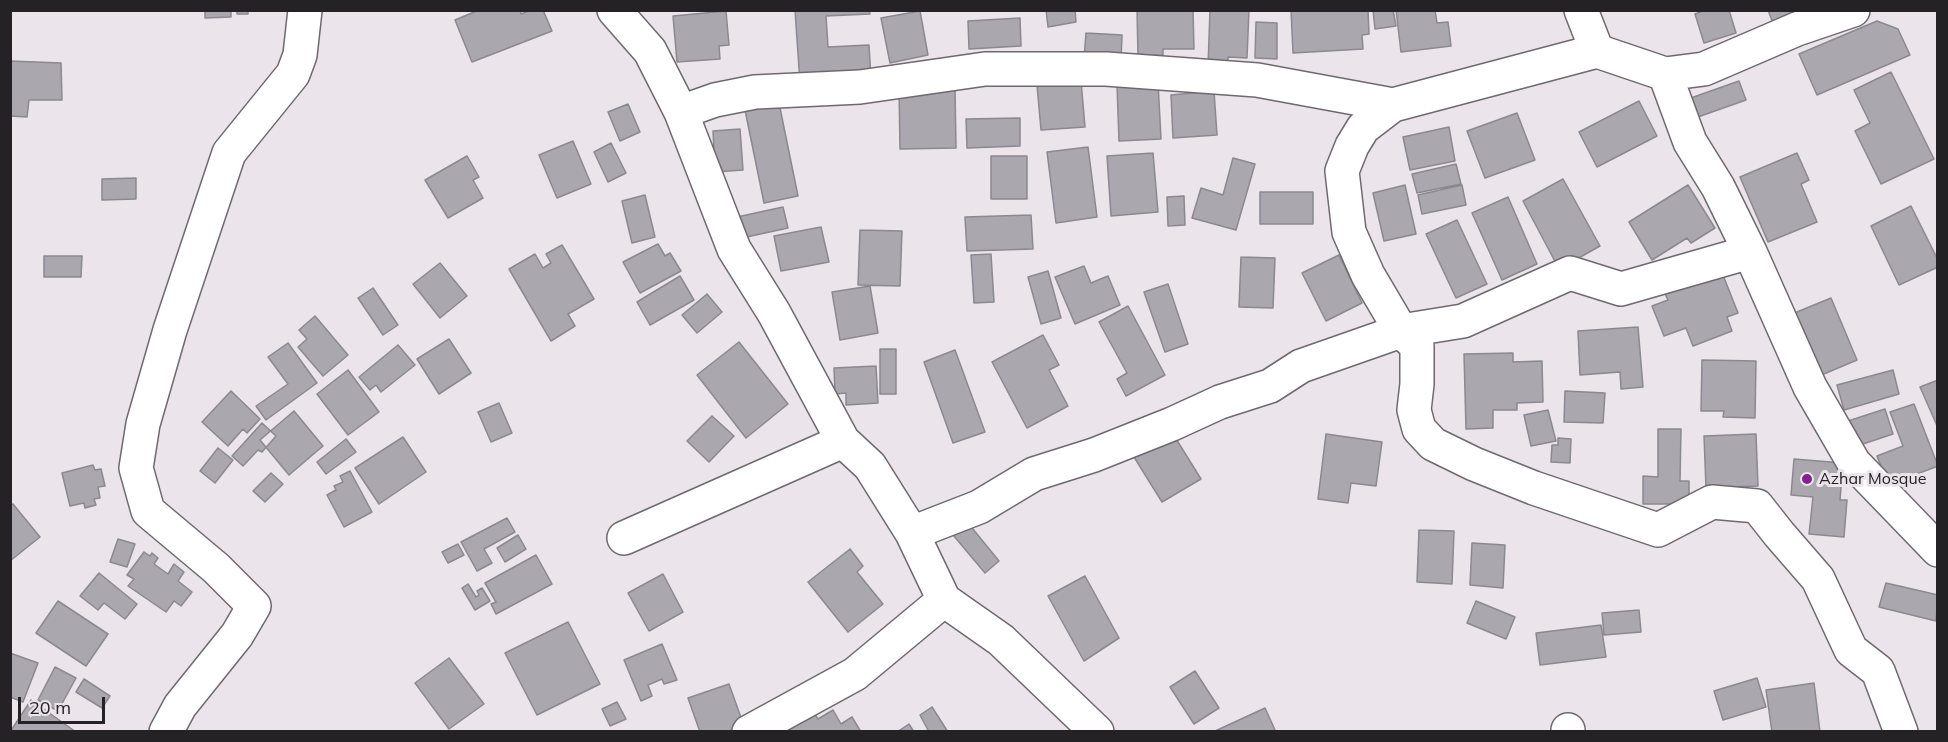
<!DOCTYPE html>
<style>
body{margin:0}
#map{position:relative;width:1948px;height:742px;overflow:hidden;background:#ebe4eb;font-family:Mulish,sans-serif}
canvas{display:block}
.frame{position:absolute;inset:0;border:12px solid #242224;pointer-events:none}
.scale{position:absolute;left:18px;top:697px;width:87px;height:27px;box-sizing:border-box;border:3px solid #242224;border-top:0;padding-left:8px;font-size:18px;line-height:21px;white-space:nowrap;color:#242224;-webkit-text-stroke:4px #ebe4eb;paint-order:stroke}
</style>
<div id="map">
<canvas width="1948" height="742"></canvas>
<div class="frame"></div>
<div class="scale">20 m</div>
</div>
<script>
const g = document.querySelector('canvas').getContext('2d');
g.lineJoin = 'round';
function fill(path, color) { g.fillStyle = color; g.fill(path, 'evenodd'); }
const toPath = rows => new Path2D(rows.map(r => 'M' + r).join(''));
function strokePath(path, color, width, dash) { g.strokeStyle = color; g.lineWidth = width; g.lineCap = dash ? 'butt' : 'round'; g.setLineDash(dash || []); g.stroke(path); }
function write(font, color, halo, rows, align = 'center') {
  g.font = font + ' Mulish,sans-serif'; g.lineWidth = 6; g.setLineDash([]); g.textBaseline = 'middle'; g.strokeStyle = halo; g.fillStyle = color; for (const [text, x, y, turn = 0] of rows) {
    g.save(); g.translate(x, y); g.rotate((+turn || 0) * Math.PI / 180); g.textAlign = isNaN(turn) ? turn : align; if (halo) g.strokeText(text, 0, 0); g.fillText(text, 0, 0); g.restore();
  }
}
const building = toPath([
 [205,10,231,10,231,17,205,18,205,10],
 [237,10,248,10,248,14,237,14,237,10],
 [479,10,520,10,521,14,531,10,543,10,552,31,472,62,455,20,479,10],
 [795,10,869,10,870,14,826,16,828,47,869,45,871,79,800,83,795,10],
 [1046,10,1075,10,1076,22,1048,27,1046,10],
 [1137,10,1193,10,1194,49,1163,49,1163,55,1138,56,1137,10],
 [1210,10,1249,10,1247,58,1228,57,1228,66,1208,66,1210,10],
 [1291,10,1368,10,1369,34,1362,35,1363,49,1293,53,1291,10],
 [1373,10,1393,10,1396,26,1375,29,1373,10],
 [1396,10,1435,10,1437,23,1448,22,1451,46,1401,52,1396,10],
 [1705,10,1729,10,1736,33,1704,43,1695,14,1705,10],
 [1768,10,1816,10,1774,26,1768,10],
 [726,11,729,45,719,46,720,59,677,62,673,16,726,11],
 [920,11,928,55,890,63,881,18,920,11],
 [1020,18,1021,46,969,49,968,21,1020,18],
 [1877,21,1898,29,1910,55,1817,95,1799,54,1877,21],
 [1256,22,1277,23,1277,59,1255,58,1256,22],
 [1086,33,1122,35,1121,61,1084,59,1086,33],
 [10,61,61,63,62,100,29,100,27,117,10,116,10,61],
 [1891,72,1934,159,1881,184,1855,131,1870,123,1854,90,1891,72],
 [1081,81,1085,127,1041,130,1037,85,1081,81],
 [1739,81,1746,100,1695,118,1688,99,1739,81],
 [1158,82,1161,139,1119,141,1117,85,1158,82],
 [955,88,956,148,900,149,899,89,955,88],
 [1214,91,1217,135,1173,138,1171,95,1214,91],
 [1639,101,1657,136,1597,167,1579,132,1639,101],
 [779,103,798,196,764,203,745,110,779,103],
 [628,104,640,132,620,141,608,112,628,104],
 [1517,113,1535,160,1485,178,1467,131,1517,113],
 [1020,118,1020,146,967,148,966,119,1020,118],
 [1449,127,1455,161,1410,170,1403,137,1449,127],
 [740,129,743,170,715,172,713,131,740,129],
 [573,141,591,184,557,198,539,155,573,141],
 [611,143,626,173,608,182,594,152,611,143],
 [1088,147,1097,217,1056,223,1047,152,1088,147],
 [1153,153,1158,212,1111,216,1107,156,1153,153],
 [1797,153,1809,180,1801,184,1817,222,1768,242,1740,177,1797,153],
 [467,156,479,177,473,180,483,198,448,218,425,180,467,156],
 [991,156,1027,156,1027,199,991,199,991,156],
 [1233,158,1255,164,1236,230,1192,218,1201,188,1223,195,1233,158],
 [1456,164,1461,184,1417,193,1412,174,1456,164],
 [136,178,136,199,102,200,102,179,136,178],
 [1563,179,1600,246,1559,269,1523,201,1563,179],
 [1405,185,1416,234,1384,241,1373,193,1405,185],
 [1462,185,1466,205,1422,214,1418,195,1462,185],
 [1688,185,1715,228,1691,243,1687,238,1652,260,1629,222,1688,185],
 [1260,192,1313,192,1313,224,1260,224,1260,192],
 [645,195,655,237,632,243,622,201,645,195],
 [1184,196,1185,225,1168,226,1167,197,1184,196],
 [1508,197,1537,264,1502,280,1472,213,1508,197],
 [1911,206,1938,260,1938,267,1899,285,1871,226,1911,206],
 [783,207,788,228,742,238,737,217,783,207],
 [1031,215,1033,249,967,251,965,217,1031,215],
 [1457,220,1487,284,1456,298,1426,234,1457,220],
 [821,227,829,262,781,271,774,236,821,227],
 [860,230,902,231,900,286,858,285,860,230],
 [658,244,665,256,670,253,681,271,640,293,623,262,658,244],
 [562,245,594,299,568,314,575,326,551,341,509,269,535,254,543,268,551,263,546,254,562,245],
 [991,254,994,302,974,303,971,255,991,254],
 [1339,255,1362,303,1326,321,1302,273,1339,255],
 [44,256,82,256,81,277,44,277,44,256],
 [1241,257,1275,258,1273,308,1239,307,1241,257],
 [440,263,467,296,440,318,413,284,440,263],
 [1084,266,1091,283,1108,276,1120,305,1075,324,1055,277,1084,266],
 [1721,270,1738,313,1727,317,1732,331,1693,346,1686,328,1664,336,1652,306,1668,300,1664,292,1721,270],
 [1048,271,1061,318,1041,324,1028,277,1048,271],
 [680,276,694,300,650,325,637,302,680,276],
 [1168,284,1188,344,1165,352,1144,292,1168,284],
 [870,286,878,333,840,340,832,292,870,286],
 [373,288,398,325,383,335,358,298,373,288],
 [707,294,722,312,697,333,682,315,707,294],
 [1831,298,1857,360,1819,376,1792,314,1831,298],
 [1128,306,1165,375,1126,396,1117,379,1127,373,1099,322,1128,306],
 [315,316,348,355,323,376,298,347,307,339,299,330,315,316],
 [1638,327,1643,387,1621,389,1620,372,1580,375,1578,331,1638,327],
 [1043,335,1059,365,1049,370,1068,406,1027,428,992,362,1043,335],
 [449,339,471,373,439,394,417,359,449,339],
 [739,342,788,404,746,438,697,375,739,342],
 [288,343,317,383,266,420,256,406,288,384,268,357,288,343],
 [398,345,415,365,381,392,376,385,370,390,359,377,398,345],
 [880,349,896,349,896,394,880,394,880,349],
 [955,350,985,432,953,443,924,362,955,350],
 [1513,353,1513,362,1542,361,1543,402,1517,403,1517,410,1493,410,1493,428,1466,429,1464,354,1513,353],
 [1702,360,1756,361,1755,418,1723,417,1724,411,1701,411,1702,360],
 [876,366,878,403,846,405,846,393,835,394,834,368,876,366],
 [348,370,379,412,348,435,317,394,348,370],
 [1893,370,1899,394,1844,410,1837,385,1893,370],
 [1938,380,1938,428,1920,387,1938,380],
 [231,391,260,419,247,433,243,429,228,446,202,422,231,391],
 [1565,391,1605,393,1603,423,1564,422,1565,391],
 [499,403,512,433,491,442,478,412,499,403],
 [1914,404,1938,466,1888,485,1877,456,1903,446,1890,412,1914,404],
 [1885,409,1893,434,1857,446,1848,421,1885,409],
 [1548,410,1556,441,1531,446,1524,415,1548,410],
 [294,411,323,446,289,475,260,440,294,411],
 [712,416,734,436,709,462,687,441,712,416],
 [262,423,276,436,262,452,258,450,243,466,232,456,262,423],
 [1658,429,1681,429,1680,481,1689,481,1689,504,1643,504,1643,476,1658,477,1658,429],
 [1173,434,1201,479,1162,502,1134,457,1173,434],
 [1326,434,1382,442,1376,486,1351,483,1348,503,1318,499,1326,434],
 [1756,434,1758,486,1706,488,1704,436,1756,434],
 [403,437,426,472,379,504,355,468,403,437],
 [1558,438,1571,439,1570,463,1551,462,1552,445,1558,445,1558,438],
 [346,439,356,452,326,474,317,462,346,439],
 [218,448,233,460,215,483,200,471,218,448],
 [1794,459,1843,463,1840,500,1847,500,1844,537,1809,534,1813,497,1791,495,1794,459],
 [93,465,95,470,101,469,105,486,98,487,100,498,94,499,96,505,85,508,84,503,70,506,62,473,93,465],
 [350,471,372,512,344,527,327,495,336,490,334,486,343,482,340,476,350,471],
 [271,473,283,484,265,502,253,491,271,473],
 [13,504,40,537,10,561,10,506,13,504],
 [507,518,515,532,484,549,492,563,477,571,461,542,507,518],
 [968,523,999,561,985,573,953,535,968,523],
 [1419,530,1454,531,1452,584,1417,582,1419,530],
 [518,535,526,549,505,562,497,548,518,535],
 [118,539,135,544,127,567,110,562,118,539],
 [1472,543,1505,545,1503,588,1470,585,1472,543],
 [458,544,464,555,448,563,442,552,458,544],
 [850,549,863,566,857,572,883,604,848,632,808,582,850,549],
 [144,552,150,556,152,553,158,558,154,564,168,574,174,564,184,572,178,581,192,592,181,606,174,601,166,612,128,586,134,579,127,575,144,552],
 [536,555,552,584,496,614,491,604,496,602,485,583,536,555],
 [99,573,137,604,125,619,104,603,98,610,80,596,99,573],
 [663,574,683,612,649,631,628,593,663,574],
 [1085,576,1119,638,1084,661,1048,596,1085,576],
 [1886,583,1938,595,1936,621,1879,607,1886,583],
 [468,584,476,597,479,595,477,591,482,588,490,601,475,610,462,588,468,584],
 [58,601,108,634,86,666,36,633,58,601],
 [1476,601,1515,617,1506,639,1467,623,1476,601],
 [1639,610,1641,632,1604,635,1602,613,1639,610],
 [568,622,600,684,537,715,505,653,568,622],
 [1601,625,1606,657,1540,665,1536,633,1601,625],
 [662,644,677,680,664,684,662,679,648,685,652,696,641,701,624,660,662,644],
 [10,653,38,663,23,702,10,697,10,653],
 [449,658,484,704,449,729,415,683,449,658],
 [55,667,76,678,58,711,38,700,55,667],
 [1195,671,1219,708,1194,724,1170,687,1195,671],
 [1757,678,1766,707,1723,720,1714,691,1757,678],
 [84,679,110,696,102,708,76,692,84,679],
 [1814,683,1820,732,1772,732,1766,690,1814,683],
 [729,684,744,726,727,732,700,732,688,698,729,684],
 [31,700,76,732,10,732,31,700],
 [617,702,626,719,610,726,602,709,617,702],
 [932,707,948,732,929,732,920,715,932,707],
 [1265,708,1276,732,1213,732,1265,708],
 [812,710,818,719,833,710,841,724,852,717,861,732,784,732,812,710],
 [909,724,914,732,897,732,909,724]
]);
fill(building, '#aba7ae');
strokePath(building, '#8c888f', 1.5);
const street = toPath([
 [614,10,650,51,681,112,734,249,774,313,843,441,870,466,912,533,944,600,1001,640,1097,732],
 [1581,10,1597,51,1665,74,1690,142,1718,187,1750,252,1810,387,1854,463,1938,550],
 [1665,74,1704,69,1797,29,1853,10],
 [681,112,715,100,755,92,860,87,985,69,1106,69,1257,80,1393,105,1597,51],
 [1401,331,1417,346,1417,384,1414,410,1419,429,1433,444,1474,464,1534,488,1658,530,1712,502,1757,506,1779,534,1818,579,1851,650,1878,671,1901,732],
 [1401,331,1463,321,1570,273,1621,289,1750,252],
 [912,533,979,507,1034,474,1094,455,1172,424,1220,402,1270,386,1301,366,1401,331,1368,275,1349,232,1342,171,1352,146,1363,128,1393,105],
 [624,538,843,441],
 [1568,730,1568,732],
 [166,732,180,706,237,635,254,606,216,568,148,511,136,468,143,424,170,330,229,153,293,74,300,55,305,10],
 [749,732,855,674,944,600]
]);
strokePath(street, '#6f696f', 36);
strokePath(street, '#fff', 33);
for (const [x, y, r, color] of [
 [1807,479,6,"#84228c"]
]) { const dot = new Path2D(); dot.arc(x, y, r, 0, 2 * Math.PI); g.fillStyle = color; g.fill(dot); strokePath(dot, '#ebe4eb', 2); }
write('16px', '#242224', '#ebe4eb', [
 ["Azhar Mosque",1819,479]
], 'left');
</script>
